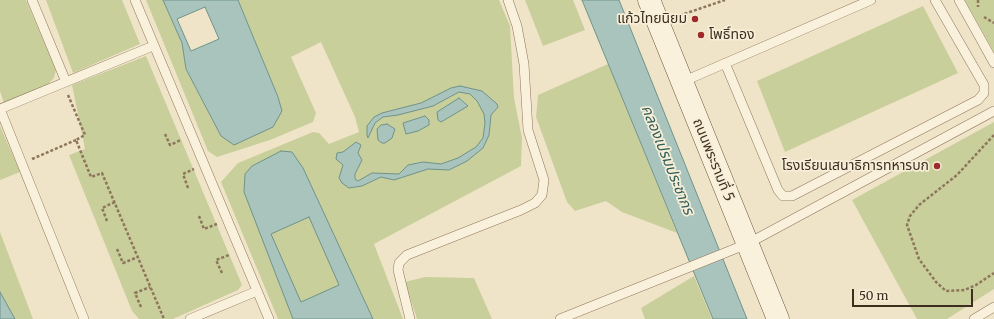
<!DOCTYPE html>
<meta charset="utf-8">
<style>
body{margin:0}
#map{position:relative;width:994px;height:319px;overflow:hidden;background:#f0e4c8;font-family:Merriweather,serif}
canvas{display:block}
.scale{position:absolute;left:852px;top:289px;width:121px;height:18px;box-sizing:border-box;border:2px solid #3d2e20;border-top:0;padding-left:5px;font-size:12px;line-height:14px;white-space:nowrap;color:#3d2e20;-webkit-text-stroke:3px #f7eed8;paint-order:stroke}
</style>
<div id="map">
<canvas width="994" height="319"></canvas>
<div class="scale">50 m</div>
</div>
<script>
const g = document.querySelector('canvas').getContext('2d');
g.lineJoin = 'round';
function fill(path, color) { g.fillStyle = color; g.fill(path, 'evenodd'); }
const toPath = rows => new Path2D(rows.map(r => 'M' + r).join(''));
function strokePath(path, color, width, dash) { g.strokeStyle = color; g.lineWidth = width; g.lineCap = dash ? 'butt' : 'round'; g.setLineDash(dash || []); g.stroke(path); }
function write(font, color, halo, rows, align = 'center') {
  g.font = font + ' Merriweather,"Noto Sans Thai",serif'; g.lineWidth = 3.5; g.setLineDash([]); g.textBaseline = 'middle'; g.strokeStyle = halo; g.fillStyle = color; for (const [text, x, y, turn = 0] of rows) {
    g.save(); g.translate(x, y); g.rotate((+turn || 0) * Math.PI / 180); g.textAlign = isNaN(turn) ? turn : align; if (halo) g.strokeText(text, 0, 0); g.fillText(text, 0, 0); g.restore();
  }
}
fill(toPath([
 [0,0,26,0,56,70,54,78,46,86,4,103,0,91],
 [46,0,122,0,140,44,73,73],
 [146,0,163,0,182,43,186,69,221,136,278,97,238,0,499,0,510,26,514,98,522,138,521,166,374,244,403,319,278,319,221,182,238,163,313,132,319,133,329,144,359,132,355,117,321,42,291,57,316,113,313,122,270,140,217,157,208,151],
 [525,0,573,0,585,30,543,46],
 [965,0,994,0,994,52],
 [923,6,958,73,785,152,757,81],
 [146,56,242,285,238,290,173,319,139,319,132,311,69,155,85,149,72,85],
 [608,64,677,233,622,212,606,201,575,211,567,202,536,117,538,95],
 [994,122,994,289,947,319,917,319,852,200],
 [0,126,20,172,0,180],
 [0,232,33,319,0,319],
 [694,276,712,319,645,319,641,308],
 [425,277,474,278,492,319,417,319,405,282]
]), '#c9cf9b');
const water = toPath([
 [163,0,238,0,278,97,282,111,273,127,234,145,221,136,186,69,182,43,163,0],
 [205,7,219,39,191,51,177,19,205,7],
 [582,0,619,0,747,319,713,319,582,0],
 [460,86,482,91,497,104,498,107,491,115,489,135,483,148,467,161,449,170,428,169,394,180,381,177,362,186,349,188,342,183,339,178,343,165,336,159,337,153,343,152,356,142,361,145,358,153,362,160,355,174,355,179,358,181,372,173,399,174,408,165,423,162,441,164,458,158,476,147,483,138,485,123,484,114,477,101,470,94,459,92,433,106,398,115,383,117,375,123,368,138,367,135,367,126,374,117,382,113,421,103,451,88,460,86],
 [459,98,468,106,441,122,438,120,437,112,459,98],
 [425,116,429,120,429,125,418,131,406,134,403,123,425,116],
 [387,124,395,129,392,138,385,143,382,143,378,140,377,129,381,125,387,124],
 [281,151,292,152,303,168,373,319,293,319,244,192,245,174,252,166,281,151],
 [309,217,339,285,301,302,271,234,309,217],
 [0,292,15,319,0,319,0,292]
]);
fill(water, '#a9c4bc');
strokePath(water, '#6f938a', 1);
const lane = toPath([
 [32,0,66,82],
 [135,0,269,319],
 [959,0,994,63],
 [725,63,778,190,783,196,792,196,978,100,984,93,984,85,935,0],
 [682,82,871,0],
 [0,109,84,319],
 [0,109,153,46],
 [190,319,257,291],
 [410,319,398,270,399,263,407,255,521,210,535,203,542,195,544,180,528,130,524,64,517,26,508,0],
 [560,319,747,244,994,111],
 [974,319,994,307]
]);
const secondary = toPath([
 [649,0,778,319]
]);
strokePath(lane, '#8d765c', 10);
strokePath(secondary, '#6f573f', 23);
strokePath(toPath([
 [978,0,978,7],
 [675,17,725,0],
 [984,17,994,23],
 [68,95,85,135,76,140,91,177,102,173,164,319],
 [165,134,170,145,181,140],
 [994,135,957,175,919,205,910,216,907,225,919,259,936,282,946,291,965,290,976,285,994,273],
 [32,159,76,140],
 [188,188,183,174,194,169],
 [199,216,204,229,217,224],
 [107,221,102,208,115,202],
 [117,249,123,263,138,257],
 [222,273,216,260,229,255],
 [141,307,135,293,150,287]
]), '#8d765c', 2.5, [3, 2]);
strokePath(lane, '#faf1dc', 9);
strokePath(secondary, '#faf1dc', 22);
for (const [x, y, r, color] of [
 [695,19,4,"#9e2a2b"],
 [701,35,4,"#9e2a2b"],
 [937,166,4,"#9e2a2b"]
]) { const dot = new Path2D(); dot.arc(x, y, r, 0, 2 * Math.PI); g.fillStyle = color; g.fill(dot); strokePath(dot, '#f7eed8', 1.5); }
write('14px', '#3d2e20', '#f7eed8', [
 ["แก้วไทยนิยม",687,19],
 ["โพธิ์ทอง",709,35,"left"],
 ["โรงเรียนเสนาธิการทหารบก",929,166]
], 'right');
write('14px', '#3d2e20', '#f7eed8', [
 ["ถนนพระรามที่ 5",713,160,68]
]);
write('italic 15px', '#2f5d5a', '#f7eed8', [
 ["คลองเปรมประชากร",667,160,68]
]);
</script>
